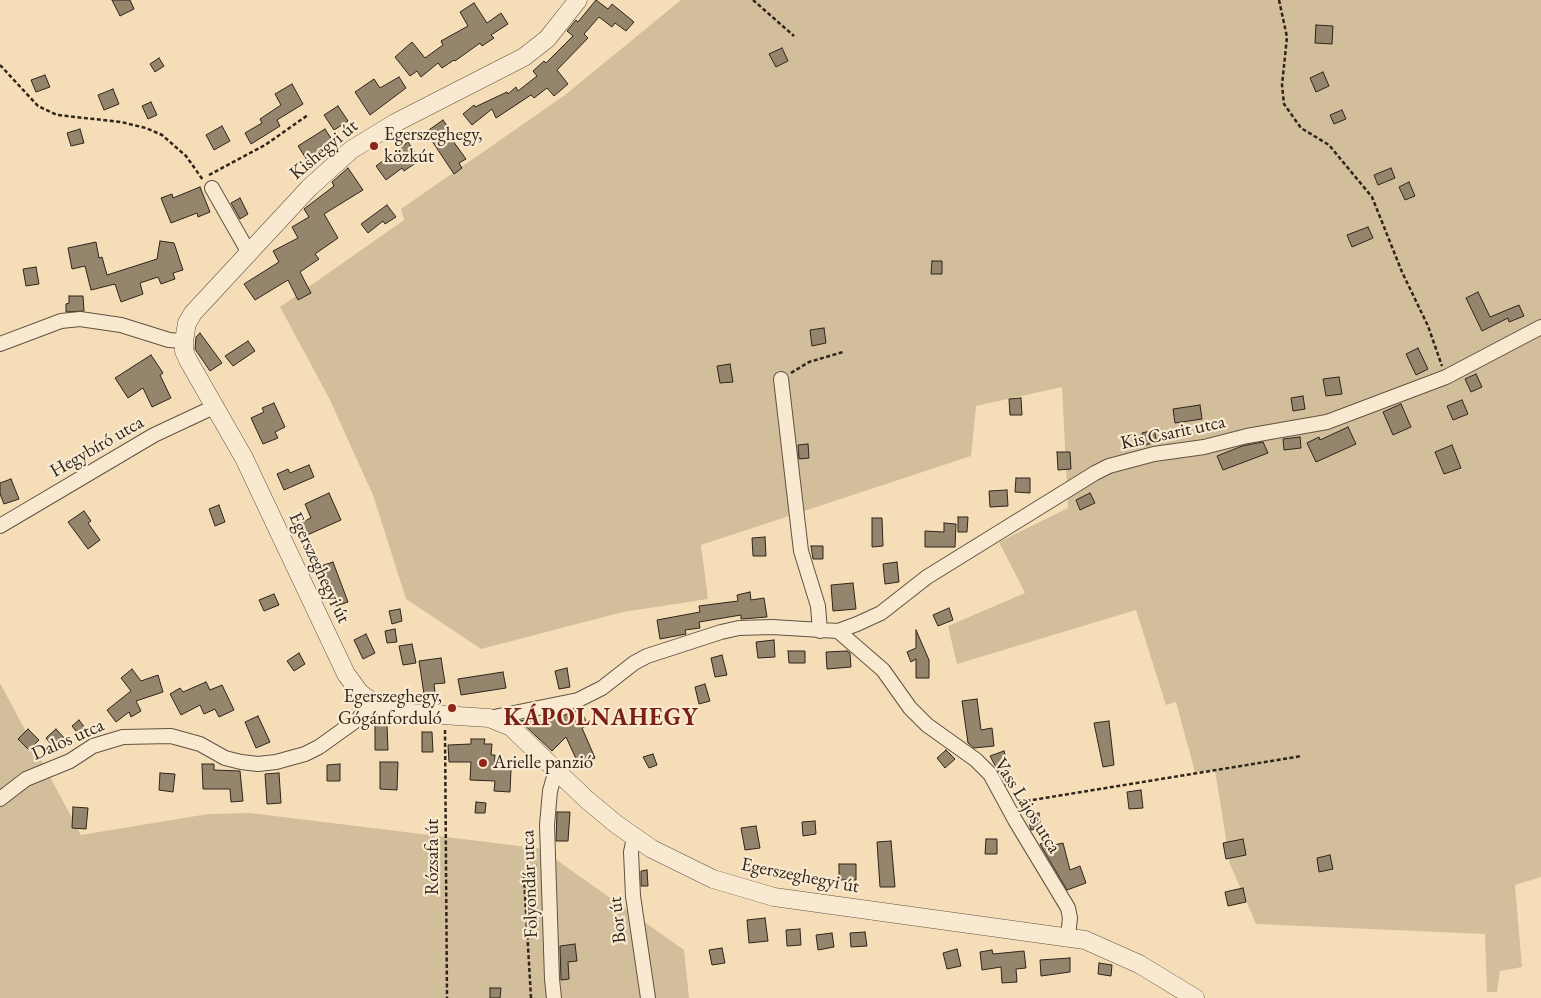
<!DOCTYPE html>
<meta charset="utf-8">
<style>
body{margin:0}
canvas{display:block;background:#f5ddb7}
</style>
<canvas width="1541" height="998"></canvas>
<script>
const g = document.querySelector('canvas').getContext('2d');
g.lineJoin = 'round';
function fill(path, color) { g.fillStyle = color; g.fill(path, 'evenodd'); }
const toPath = rows => new Path2D(rows.map(r => 'M' + r).join(''));
function strokePath(path, color, width, dash) { g.strokeStyle = color; g.lineWidth = width; g.lineCap = dash ? 'butt' : 'round'; g.setLineDash(dash || []); g.stroke(path); }
function write(font, color, halo, rows, align = 'center') {
  g.font = font + ' "EB Garamond",serif'; g.lineWidth = 4.5; g.setLineDash([]); g.textBaseline = 'middle'; g.strokeStyle = halo; g.fillStyle = color; for (const [text, x, y, turn = 0] of rows) {
    g.save(); g.translate(x, y); g.rotate((+turn || 0) * Math.PI / 180); g.textAlign = isNaN(turn) ? turn : align; if (halo) g.strokeText(text, 0, 0); g.fillText(text, 0, 0); g.restore();
  }
}
fill(toPath([
 [681,0,1541,0,1541,877,1515,885,1522,967,1500,971,1497,992,1487,992,1485,934,1256,924,1230,864,1215,770,1195,772,1176,702,1166,705,1136,610,957,664,948,626,1025,593,999,542,1068,508,1062,387,976,406,971,456,701,545,708,599,623,612,481,649,406,599,373,495,329,398,280,307,404,220,401,209,565,95],
 [0,683,81,835,208,814,250,813,552,850,551,856,684,950,689,998,0,998]
]), '#d3be9c');
const building = toPath([
 [112,0,130,0,134,9,120,16,112,0],
 [596,0,608,9,612,4,634,22,626,31,615,23,612,27,599,17,584,34,588,38,557,70,568,84,554,96,547,88,534,98,531,95,496,118,492,109,472,125,463,114,474,105,475,107,507,92,508,94,516,87,518,91,537,76,533,71,544,61,546,63,573,36,567,31,576,20,578,22,596,0],
 [474,3,487,23,501,13,508,24,491,35,494,38,482,46,480,43,455,61,454,60,442,68,438,63,421,77,417,71,410,76,395,57,412,42,425,58,443,45,441,41,468,26,460,12,474,3],
 [1316,25,1333,26,1332,44,1315,43,1316,25],
 [782,48,788,61,776,67,769,54,782,48],
 [159,58,164,66,155,72,150,64,159,58],
 [1323,72,1329,86,1316,92,1310,78,1323,72],
 [45,75,50,87,36,92,31,80,45,75],
 [399,77,406,88,370,115,355,92,374,79,380,88,399,77],
 [292,84,303,104,277,120,280,126,251,144,245,133,262,123,260,119,281,105,275,94,292,84],
 [113,89,119,104,104,110,98,95,113,89],
 [151,102,157,115,148,119,142,106,151,102],
 [338,106,348,121,334,130,324,115,338,106],
 [1342,110,1346,119,1334,124,1330,115,1342,110],
 [443,120,456,139,453,141,466,159,459,163,462,168,454,174,426,132,443,120],
 [222,126,230,141,214,150,206,135,222,126],
 [80,129,84,143,71,146,67,133,80,129],
 [325,129,334,143,307,160,298,146,325,129],
 [408,142,420,160,404,171,402,168,386,180,376,166,408,142],
 [348,168,363,190,324,214,338,238,315,254,319,259,300,272,311,293,298,300,288,280,255,300,244,284,279,262,273,251,298,238,292,227,309,217,304,209,334,186,332,182,348,168],
 [1391,168,1395,178,1378,185,1374,175,1391,168],
 [1409,182,1415,196,1405,200,1399,187,1409,182],
 [200,187,210,212,198,217,197,213,171,223,161,198,172,194,173,198,200,187],
 [240,198,248,214,240,219,231,203,240,198],
 [387,205,396,217,385,224,383,221,368,233,361,224,387,205],
 [1368,227,1373,238,1352,247,1347,235,1368,227],
 [160,241,174,243,183,270,173,273,175,279,161,284,158,277,140,283,143,294,121,302,115,284,91,290,85,266,72,269,68,248,96,242,99,258,102,257,107,275,157,259,160,241],
 [932,261,942,261,942,274,931,274,932,261],
 [36,267,39,284,26,286,23,269,36,267],
 [1478,292,1490,317,1519,305,1524,316,1509,322,1508,318,1482,331,1466,298,1478,292],
 [69,296,83,296,84,311,66,312,66,304,69,303,69,296],
 [824,328,826,343,812,346,810,330,824,328],
 [200,333,222,363,210,371,195,349,196,337,200,333],
 [248,341,255,351,233,366,225,356,248,341],
 [1418,348,1428,369,1416,375,1406,354,1418,348],
 [151,355,163,373,160,375,171,398,152,407,143,388,128,398,115,378,151,355],
 [730,364,733,382,720,383,717,366,730,364],
 [1476,374,1482,387,1471,392,1465,379,1476,374],
 [1339,377,1342,394,1326,396,1323,379,1339,377],
 [1303,396,1305,409,1293,411,1291,398,1303,396],
 [1021,398,1022,415,1010,415,1009,399,1021,398],
 [1462,400,1468,414,1453,420,1447,406,1462,400],
 [274,403,285,427,275,432,278,438,263,444,251,418,264,412,262,408,274,403],
 [1401,404,1411,427,1393,435,1383,412,1401,404],
 [1200,405,1202,419,1175,423,1173,409,1200,405],
 [1348,427,1356,444,1316,462,1307,443,1319,437,1320,440,1348,427],
 [1154,430,1157,442,1145,445,1142,433,1154,430],
 [1300,437,1301,448,1284,450,1283,439,1300,437],
 [1263,442,1268,453,1223,470,1217,456,1242,446,1263,442],
 [808,444,809,458,799,459,798,445,808,444],
 [1452,445,1461,468,1444,474,1435,452,1452,445],
 [1057,452,1070,452,1071,469,1058,470,1057,452],
 [309,465,314,477,284,490,277,474,288,469,290,473,309,465],
 [1016,478,1030,478,1030,493,1015,492,1016,478],
 [11,479,19,499,4,504,0,494,0,483,11,479],
 [1007,490,1008,506,990,507,989,491,1007,490],
 [329,493,341,520,305,536,300,523,311,518,305,504,329,493],
 [1090,493,1095,503,1080,510,1076,500,1090,493],
 [219,505,225,522,215,526,209,509,219,505],
 [84,511,91,521,88,523,100,540,88,549,68,522,84,511],
 [958,517,968,517,967,532,958,532,958,517],
 [872,518,882,518,883,546,872,547,872,518],
 [944,523,956,524,955,547,925,547,925,531,944,532,944,523],
 [765,537,766,556,753,556,752,538,765,537],
 [811,546,823,546,823,559,813,559,811,546],
 [333,562,348,602,336,606,321,566,333,562],
 [897,562,899,582,885,584,883,564,897,562],
 [853,583,856,609,833,611,831,585,853,583],
 [750,592,751,600,764,598,767,617,741,619,741,615,699,622,700,628,685,630,686,634,660,639,657,620,700,612,699,606,738,601,737,595,750,592],
 [274,594,279,605,264,611,259,600,274,594],
 [949,608,953,620,938,626,933,615,949,608],
 [400,609,402,621,392,624,389,611,400,609],
 [395,629,397,642,387,643,385,631,395,629],
 [916,630,929,660,929,678,916,678,916,659,911,662,907,652,916,648,916,630],
 [366,634,375,653,363,659,354,640,366,634],
 [774,640,775,657,758,658,756,642,774,640],
 [412,644,416,663,403,665,399,646,412,644],
 [788,651,805,651,805,663,789,663,788,651],
 [847,651,850,653,851,667,827,669,826,652,847,651],
 [299,653,305,664,294,671,287,661,299,653],
 [722,655,727,675,715,677,711,658,722,655],
 [441,658,445,683,434,684,435,693,424,694,419,661,441,658],
 [567,668,570,687,559,689,555,671,567,668],
 [132,669,141,681,158,675,163,692,136,701,141,711,131,717,129,712,116,722,107,710,131,691,121,678,132,669],
 [503,672,506,688,461,695,458,679,503,672],
 [206,682,210,690,222,685,234,710,219,717,215,709,204,714,200,705,181,715,170,694,180,688,183,692,206,682],
 [705,684,710,701,699,704,695,687,705,684],
 [977,699,981,730,992,728,994,746,974,748,968,743,962,701,977,699],
 [580,709,588,725,582,728,595,758,579,765,566,737,552,751,520,721,530,719,537,725,542,721,544,723,580,709],
 [258,716,270,742,256,748,245,722,258,716],
 [79,720,86,729,79,735,72,726,79,720],
 [1109,721,1114,765,1103,767,1094,723,1109,721],
 [375,725,387,725,388,750,375,750,375,725],
 [28,729,39,740,29,750,18,739,28,729],
 [56,729,66,740,56,750,46,738,56,729],
 [422,732,432,732,433,752,422,752,422,732],
 [471,739,485,739,484,744,492,744,491,755,495,755,494,768,511,769,510,792,494,791,495,781,470,780,471,762,449,762,448,745,471,744,471,739],
 [946,750,955,759,945,768,937,758,946,750],
 [1004,751,1013,783,1006,786,990,756,1004,751],
 [653,754,657,765,649,768,643,757,653,754],
 [380,762,398,762,397,790,380,789,380,762],
 [202,764,214,764,214,770,240,771,243,801,231,802,230,789,203,789,202,764],
 [340,764,340,781,327,781,327,765,340,764],
 [160,773,175,774,173,792,159,790,160,773],
 [279,773,281,803,267,804,265,774,279,773],
 [1141,790,1143,808,1129,809,1127,792,1141,790],
 [476,802,486,803,485,813,475,813,476,802],
 [73,807,88,808,86,829,72,828,73,807],
 [557,812,570,812,568,841,556,841,557,812],
 [1039,813,1041,828,1031,830,1027,815,1039,813],
 [815,821,816,834,803,836,802,822,815,821],
 [756,826,760,848,745,850,741,828,756,826],
 [986,839,997,839,997,854,985,854,986,839],
 [1243,839,1246,855,1226,859,1223,843,1243,839],
 [891,841,895,887,880,887,877,842,891,841],
 [1052,841,1054,845,1063,843,1070,870,1080,866,1086,883,1067,890,1041,846,1040,844,1052,841],
 [1330,855,1333,869,1319,872,1317,858,1330,855],
 [839,864,856,864,856,880,839,880,839,864],
 [647,870,648,886,641,886,641,871,647,870],
 [1243,888,1246,902,1228,906,1225,892,1243,888],
 [765,918,768,941,749,943,747,920,765,918],
 [800,929,801,945,787,946,786,930,800,929],
 [865,932,867,946,851,947,850,933,865,932],
 [832,933,834,947,818,950,816,935,832,933],
 [575,944,577,961,568,962,569,979,561,980,560,946,575,944],
 [722,948,725,963,712,965,709,950,722,948],
 [957,949,961,966,947,969,943,953,957,949],
 [992,950,993,954,1024,951,1026,968,1016,969,1017,982,1002,983,1001,967,982,970,980,952,992,950],
 [1070,958,1070,972,1041,976,1040,960,1070,958],
 [1099,963,1112,965,1111,976,1098,974,1099,963],
 [490,988,501,988,500,998,490,998,490,988]
]);
fill(building, '#95856c');
strokePath(building, '#2e251b', 1);
const minor = toPath([
 [212,188,249,253],
 [0,344,61,321,80,319,121,325,169,340,184,341],
 [781,379,801,551,818,606,820,631],
 [0,526,154,435,216,406],
 [838,631,883,670,910,708,927,725,976,760,990,774,1015,820,1068,908,1070,918,1068,936],
 [489,718,578,700,602,688,634,663,647,656,721,632,739,628,772,627,838,631,857,624,881,613,927,577,1095,473,1109,466,1154,454,1204,447,1247,436,1327,422,1446,377,1541,327],
 [0,799,26,779,70,761,93,746,123,737,171,736,200,744,225,758,241,762,258,764,276,762,305,754,319,747,358,719,374,703],
 [634,837,631,852,633,896,648,998],
 [554,998,552,979,547,825,550,791,556,770]
]);
const tertiary = toPath([
 [578,0,547,39,524,57,395,123,351,150,309,188,193,313,187,323,184,341,184,351,188,360,244,458,346,674,360,693,374,703,395,712,489,718,511,727,586,799,616,824,652,849,713,879,774,897,1085,940,1139,964,1195,998]
]);
strokePath(minor, '#605342', 16);
strokePath(tertiary, '#605342', 19);
strokePath(toPath([
 [753,0,794,36],
 [1279,0,1287,37,1282,85,1284,104,1301,128,1329,145,1372,197,1402,272,1428,326,1442,366],
 [0,65,38,106,57,115,121,122,146,128,162,135,186,156,203,180],
 [209,175,265,145,308,115],
 [791,373,809,362,843,352],
 [445,730,447,998],
 [1020,802,1302,756],
 [531,998,524,877,531,866,537,866]
]), '#2e251b', 2.5, [4, 2.5]);
strokePath(minor, '#f8e9d0', 14);
strokePath(tertiary, '#f8e9d0', 18);
for (const [x, y, r, color] of [
 [374,146,5,"#8f2418"],
 [452,708,5,"#8f2418"],
 [483,763,5,"#8f2418"]
]) { const dot = new Path2D(); dot.arc(x, y, r, 0, 2 * Math.PI); g.fillStyle = color; g.fill(dot); strokePath(dot, '#f8e9d0', 2); }
write('19px', '#2e251b', '#f8e9d0', [
 ["Egerszeghegy,",384,135],
 ["közkút",384,157],
 ["Egerszeghegy,",442,697,"right"],
 ["Gógánforduló",442,719,"right"],
 ["Arielle panzió",493,763]
], 'left');
write('19px', '#2e251b', '#f8e9d0', [
 ["Kishegyi út",324,150,-40],
 ["Kis Csarit utca",1173,433,-12],
 ["Hegybíró utca",97,447,-30],
 ["Egerszeghegyi út",319,568,65],
 ["Dalos utca",68,740,-24],
 ["Vass Lajos utca",1027,806,58],
 ["Rózsafa út",433,857,-90],
 ["Egerszeghegyi út",800,876,11],
 ["Folyondár utca",530,884,-92],
 ["Bor út",618,920,-96]
]);
g.letterSpacing = '1px';
write('bold 24px', '#7a1f14', '#f8e9d0', [
 ["KÁPOLNAHEGY",601,718]
]);
g.letterSpacing = '0px';
</script>
